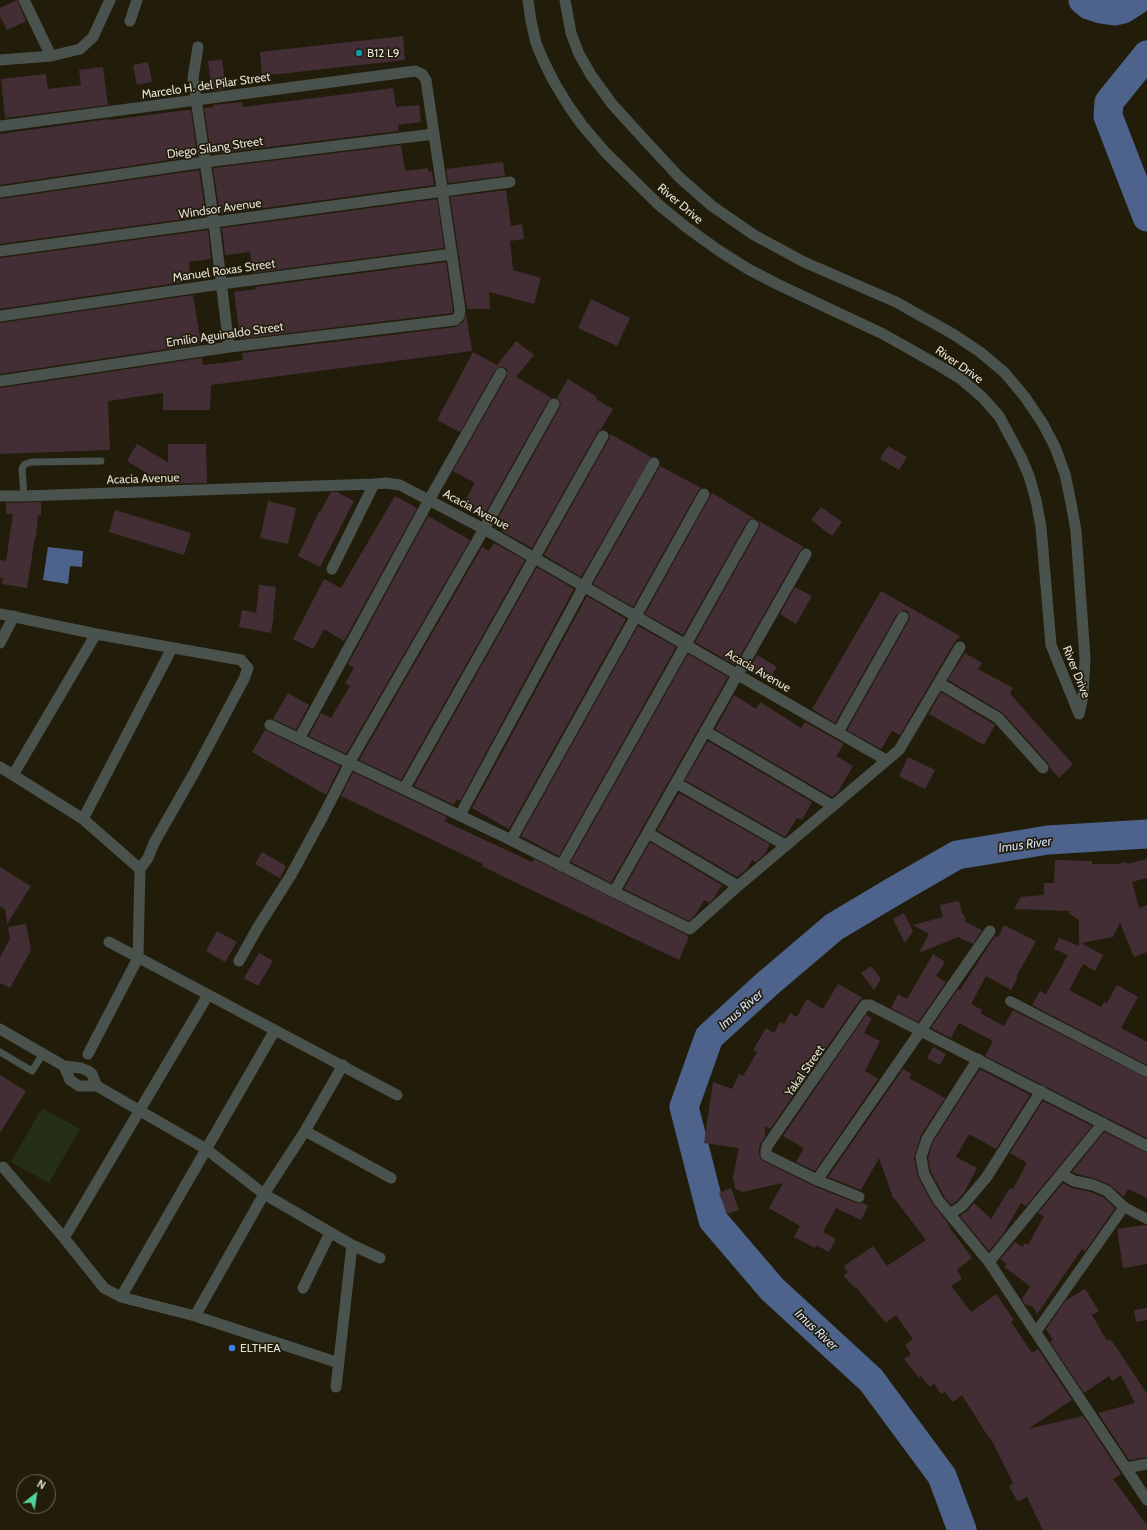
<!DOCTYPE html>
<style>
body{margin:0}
#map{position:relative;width:1147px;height:1530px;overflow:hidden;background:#221d0b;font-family:Cabin,sans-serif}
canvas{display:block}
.north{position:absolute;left:16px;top:1474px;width:40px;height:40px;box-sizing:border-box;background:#221d0b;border:1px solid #6f6b5b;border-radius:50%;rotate:30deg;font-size:11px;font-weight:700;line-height:16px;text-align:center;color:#e2dfd3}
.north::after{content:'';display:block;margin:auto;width:14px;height:18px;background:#4bd49b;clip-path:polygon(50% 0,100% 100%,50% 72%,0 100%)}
</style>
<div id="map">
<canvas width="1147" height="1530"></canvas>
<div class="north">N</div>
</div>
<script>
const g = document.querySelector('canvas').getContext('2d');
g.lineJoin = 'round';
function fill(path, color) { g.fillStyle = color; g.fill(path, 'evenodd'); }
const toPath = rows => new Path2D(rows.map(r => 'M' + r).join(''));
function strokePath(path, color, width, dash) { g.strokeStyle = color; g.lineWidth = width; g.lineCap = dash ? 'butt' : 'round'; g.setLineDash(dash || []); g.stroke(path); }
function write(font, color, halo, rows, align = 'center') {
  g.font = font + ' Cabin,sans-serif'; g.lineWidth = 3.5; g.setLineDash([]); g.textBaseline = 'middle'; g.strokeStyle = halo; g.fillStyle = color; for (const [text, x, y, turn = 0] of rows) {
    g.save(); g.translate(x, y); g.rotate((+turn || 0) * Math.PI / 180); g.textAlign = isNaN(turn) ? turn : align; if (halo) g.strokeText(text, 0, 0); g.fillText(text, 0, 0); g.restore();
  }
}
fill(toPath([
 [42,1108,80,1129,49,1183,11,1162]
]), '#242f16');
fill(toPath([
 [48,547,83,551,82,567,70,566,68,584,43,580]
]), '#4d638c');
strokePath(toPath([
 [1083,0,1089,5,1101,9,1114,11,1123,9,1137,0],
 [1147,55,1109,102,1108,116,1147,217],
 [962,1530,942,1476,871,1380,772,1289,713,1220,684,1107,709,1037,767,984,834,927,896,890,957,855,1048,840,1147,834]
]), '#4d638c', 29);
fill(toPath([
 [17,0,26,21,7,30,0,16,0,8],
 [403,36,405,60,262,76,260,52],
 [222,60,226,89,212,91,208,61],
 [148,62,152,82,137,85,133,65],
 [103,67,108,105,5,118,1,79,46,74,48,89,81,85,79,70],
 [393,88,396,107,419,105,421,122,398,125,399,131,211,154,204,108,214,107,213,105,242,102,243,107],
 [187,110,191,110,197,156,0,185,0,134,109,119,110,120],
 [401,145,405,171,428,168,428,172,432,171,434,185,220,214,213,168],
 [503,162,505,176,448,183,446,169],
 [199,170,206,216,0,244,0,199],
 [506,190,511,226,522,224,524,239,510,241,513,270,541,278,534,304,489,292,490,309,467,309,450,197],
 [437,199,444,248,253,273,250,252,225,255,222,228],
 [208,230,211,259,189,262,191,281,0,309,0,258],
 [446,262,453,310,452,313,240,339,234,292,256,289,255,287],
 [193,295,201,344,0,374,0,323],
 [591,299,630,318,617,346,578,328],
 [466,314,472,351,211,385,210,410,163,410,163,393,108,401,110,450,0,454,0,388,202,358,203,365,222,363,243,360,242,353,456,327,464,321],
 [516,341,534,355,516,377,552,398,548,401,484,515,463,504,475,483,453,471,507,376,507,369,501,366,495,370,460,432,437,420,473,352,497,365],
 [568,379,597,397,596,399,613,409,601,429,597,433,532,548,501,531,504,527,496,522,560,407,561,404,557,398],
 [610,434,651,457,581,577,544,555,609,439],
 [137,444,168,462,168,444,206,444,207,483,155,484,155,478,127,461],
 [888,446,907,457,899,470,880,459],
 [660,466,701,488,698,491,633,607,593,584],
 [331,492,337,492,354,501,320,567,298,556,319,512,320,512],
 [712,493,755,519,750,519,747,522,683,635,645,614],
 [395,496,417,508,344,641,324,629,313,649,293,639,324,579,341,588],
 [268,501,296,508,288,544,260,538],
 [41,502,41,515,38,515,36,537,35,537,27,588,2,584,3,578,0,578,0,560,6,561,13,514,6,514,6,503],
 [821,507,842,522,832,536,811,520],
 [115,510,191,533,184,555,109,532],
 [428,516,470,540,346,754,309,736,321,713,331,718,350,686,345,683,354,668,348,664],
 [757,520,804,547,800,551,735,665,695,642,759,528,760,525],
 [494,543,525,560,401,780,359,760,482,547,489,551],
 [537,567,574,589,460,801,457,799,454,805,414,786],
 [259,585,276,587,273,616,274,616,271,633,239,627,242,610,256,613],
 [795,587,812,596,796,624,780,614],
 [881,591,960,636,954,643,900,735,892,731,881,749,847,730,909,620,910,617,907,611,903,610,897,614,835,723,812,709],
 [587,596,626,619,509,829,472,808],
 [638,626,676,647,559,856,521,836],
 [965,653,982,663,978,669,1013,688,1010,694,1073,764,1059,778,1050,768,1048,763,1003,713,948,680],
 [688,654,728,677,611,883,571,862],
 [757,655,777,667,768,681,748,670],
 [941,692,995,725,984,745,929,714],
 [288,693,309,705,296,730,273,719],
 [734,695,756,709,760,702,801,728,805,722,844,744,836,756,853,766,838,792,832,797,715,729],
 [265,730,340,766,326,795,252,752],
 [708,741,812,802,802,820,797,818,785,837,685,780],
 [908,757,935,770,925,789,899,776],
 [353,772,447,817,444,821,532,862,534,859,685,934,689,937,679,960,504,877,482,866,483,864,341,796],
 [679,793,770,844,764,855,756,862,752,860,747,869,737,877,657,830],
 [650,842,722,885,714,898,709,903,704,900,696,914,689,921,624,889],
 [262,852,286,866,280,878,255,864],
 [1147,859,1147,878,1132,882,1139,908,1147,905,1147,952,1134,957,1120,923,1113,937,1081,943,1103,955,1095,971,1083,964,1069,990,1101,1007,1104,1002,1107,1003,1117,985,1138,997,1121,1028,1147,1042,1147,1065,1032,1005,1040,991,1046,994,1068,955,1054,949,1059,938,1079,946,1079,920,1069,914,1070,911,1014,909,1021,897,1044,895,1044,883,1054,883,1055,860,1092,861,1092,864,1117,864,1127,862,1127,864],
 [0,867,31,886,7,924,5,909,0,906],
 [959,901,962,914,964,914,966,922,982,930,973,944,958,937,919,953,929,934,913,925,943,917,940,905],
 [904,913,913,931,905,943,893,919],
 [26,924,31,950,10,988,0,983,0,957,10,939,8,927],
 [1004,925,1036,941,1016,977,1018,977,1011,990,986,976,971,1004,982,1010,980,1013,1004,1026,1013,1010,1147,1078,1147,1138,985,1056,993,1041,959,1023,951,1038,931,1028,958,989,960,990,995,936,998,937],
 [217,931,237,942,225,962,206,951],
 [259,953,273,961,258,986,244,978],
 [933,954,945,962,936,976,946,982,918,1022,891,1008,898,994,907,999],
 [871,966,881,979,874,990,861,973],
 [838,984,863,998,859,1001,770,1129,765,1126,765,1137,760,1144,759,1151,760,1158,763,1161,814,1186,856,1203,863,1203,868,1206,861,1220,836,1208,823,1232,836,1239,829,1252,816,1245,815,1248,794,1237,800,1226,769,1208,783,1183,742,1192,735,1188,733,1177,739,1148,704,1143,713,1082,732,1089,739,1074,743,1076,757,1052,753,1050,766,1028,774,1033,780,1022,784,1024,790,1013,797,1017,807,999,823,1009],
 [866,1015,872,1018,864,1033,880,1041,865,1071,878,1079,815,1171,796,1162,804,1148,783,1136],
 [933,1047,946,1054,940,1065,927,1058],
 [903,1069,912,1074,909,1078,945,1098,921,1135,914,1158,918,1177,932,1203,951,1227,947,1224,972,1258,957,1270,962,1279,951,1286,971,1312,996,1294,1014,1320,1011,1322,1032,1353,1038,1349,1072,1400,1028,1429,1083,1416,1121,1474,1113,1479,1147,1525,1147,1530,1043,1530,1027,1497,1018,1502,1009,1486,1013,1483,990,1437,989,1438,962,1395,953,1402,945,1392,941,1394,934,1383,930,1387,921,1376,919,1378,904,1359,911,1354,905,1345,913,1339,896,1315,886,1323,856,1287,855,1288,844,1276,848,1272,844,1266,873,1246,887,1266,926,1240,894,1198,893,1198,879,1158,861,1190,828,1177],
 [980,1069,1030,1095,996,1149,969,1134,956,1157,977,1168,964,1193,957,1201,951,1205,944,1196,931,1172,928,1158,933,1142],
 [0,1075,26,1091,0,1133],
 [1043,1101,1092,1126,1026,1206,1021,1203,1003,1234,989,1251,960,1216,967,1211,974,1203,991,1219,1010,1188,1013,1189,1027,1163,1010,1153],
 [1104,1132,1147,1153,1147,1198,1128,1189,1124,1197,1110,1185,1096,1179,1077,1174,1072,1172],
 [1063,1183,1072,1188,1091,1192,1103,1197,1115,1208,1085,1251,1082,1249,1037,1314,1033,1307,1025,1304,1022,1299,1030,1286,1004,1267,1007,1264,1000,1259,1015,1242,1022,1247,1025,1243,1028,1245,1044,1216,1038,1213],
 [731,1188,739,1210,727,1214,719,1193],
 [1144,1225,1147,1225,1147,1264,1123,1268,1117,1229],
 [1085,1289,1099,1311,1092,1315,1107,1341,1110,1339,1116,1347,1147,1394,1147,1457,1129,1460,1098,1413,1135,1403,1121,1375,1112,1381,1109,1376,1084,1393,1050,1342,1053,1340,1046,1329,1066,1300],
 [1147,1308,1147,1320,1136,1322,1134,1310]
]), '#432e36');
strokePath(toPath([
 [24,496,22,468,25,464,32,462,101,461],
 [0,1052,32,1071,43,1054]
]), '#4a524d', 7);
strokePath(toPath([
 [1010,1001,1147,1072],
 [1036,1332,1124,1207,1147,1219]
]), '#4a524d', 10);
strokePath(toPath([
 [24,0,51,56],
 [130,21,137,0],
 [198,47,193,78,214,223,229,347],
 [0,60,51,56,80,49,93,37,110,0],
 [0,126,415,71,422,74,426,80,460,310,459,316,455,320,229,347,0,381],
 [0,192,205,162,434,134],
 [0,251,510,182],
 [0,316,221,284,452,254],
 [0,496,24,496,374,484,386,483,400,485,484,529,886,760],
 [332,569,374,484],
 [0,614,96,634,241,660,248,668,244,679,194,773,154,843,148,858,140,869,138,958,88,1054],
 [0,643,14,616],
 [939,683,998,718,1043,768],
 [270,725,511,840,614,892,690,929,738,886,899,750,960,647],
 [705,731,833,806],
 [838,732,903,617],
 [299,739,429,500,501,373],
 [0,767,13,775,96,634],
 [13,775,83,819,172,648],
 [676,783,785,845],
 [404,789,603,436],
 [460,815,584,586,654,463],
 [83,819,140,869],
 [648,833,738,886],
 [511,840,704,494],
 [561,866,753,525],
 [614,892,806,554],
 [109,942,397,1095],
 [239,961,258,927,291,875,322,818,346,771,349,763,484,529,554,404],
 [0,1029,64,1066,81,1068,88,1071,92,1074,97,1086],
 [978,1059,927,1139,921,1157,924,1174,938,1200,989,1262],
 [64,1066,70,1080,79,1086,97,1086,206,1149,264,1194,352,1245,380,1258],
 [1103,1123,989,1262,1147,1500],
 [305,1131,391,1178],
 [3,1167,64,1238,104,1288,121,1297,195,1316,339,1363],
 [1062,1174,1074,1181,1093,1185,1107,1191,1124,1207],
 [817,1180,990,931],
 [859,1197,817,1180,766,1155,766,1151,767,1146,865,1005,870,1005,1147,1146],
 [950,1214,962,1206,986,1178,1041,1091],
 [64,1238,208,995],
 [303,1288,330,1233],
 [121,1297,275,1030],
 [195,1316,264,1194,305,1131,343,1065],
 [336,1387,352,1245],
 [1126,1468,1147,1464]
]), '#4a524d', 11);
strokePath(toPath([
 [528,0,531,21,536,43,543,60,554,82,568,105,582,125,606,153,659,205,686,227,718,250,748,269,779,285,883,334,938,365,961,379,982,397,999,416,1021,457,1029,476,1036,500,1041,527,1051,645,1079,714],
 [565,0,571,33,579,54,591,75,612,104,642,137,679,177,712,206,754,235,804,262,896,302,953,334,980,352,1004,372,1025,397,1043,424,1055,447,1065,474,1071,503,1076,531,1085,659,1083,696,1079,714]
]), '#4a524d', 11);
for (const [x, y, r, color] of [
 [359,53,4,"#0f9aa8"],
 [232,1348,4,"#3f7fe0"]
]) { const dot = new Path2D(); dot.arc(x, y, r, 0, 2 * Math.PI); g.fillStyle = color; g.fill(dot); strokePath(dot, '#221d0b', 1.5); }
write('12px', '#e2dfd3', '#221d0b', [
 ["B12 L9",367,53],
 ["ELTHEA",240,1348]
], 'left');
write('12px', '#e2dfd3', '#221d0b', [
 ["Marcelo H. del Pilar Street",206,86,-8],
 ["Diego Silang Street",215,148,-8],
 ["River Drive",680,204,40],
 ["Windsor Avenue",220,209,-8],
 ["Manuel Roxas Street",224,271,-8],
 ["Emilio Aguinaldo Street",225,335,-8],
 ["River Drive",959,365,35],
 ["Acacia Avenue",143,479,-2],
 ["Acacia Avenue",476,510,28],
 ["Acacia Avenue",758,671,30],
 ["River Drive",1076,672,68],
 ["Yakal Street",805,1071,-55]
]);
write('italic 13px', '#ceddf8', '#221d0b', [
 ["Imus River",1025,845,-8],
 ["Imus River",741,1010,-41],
 ["Imus River",816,1330,43]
]);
</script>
